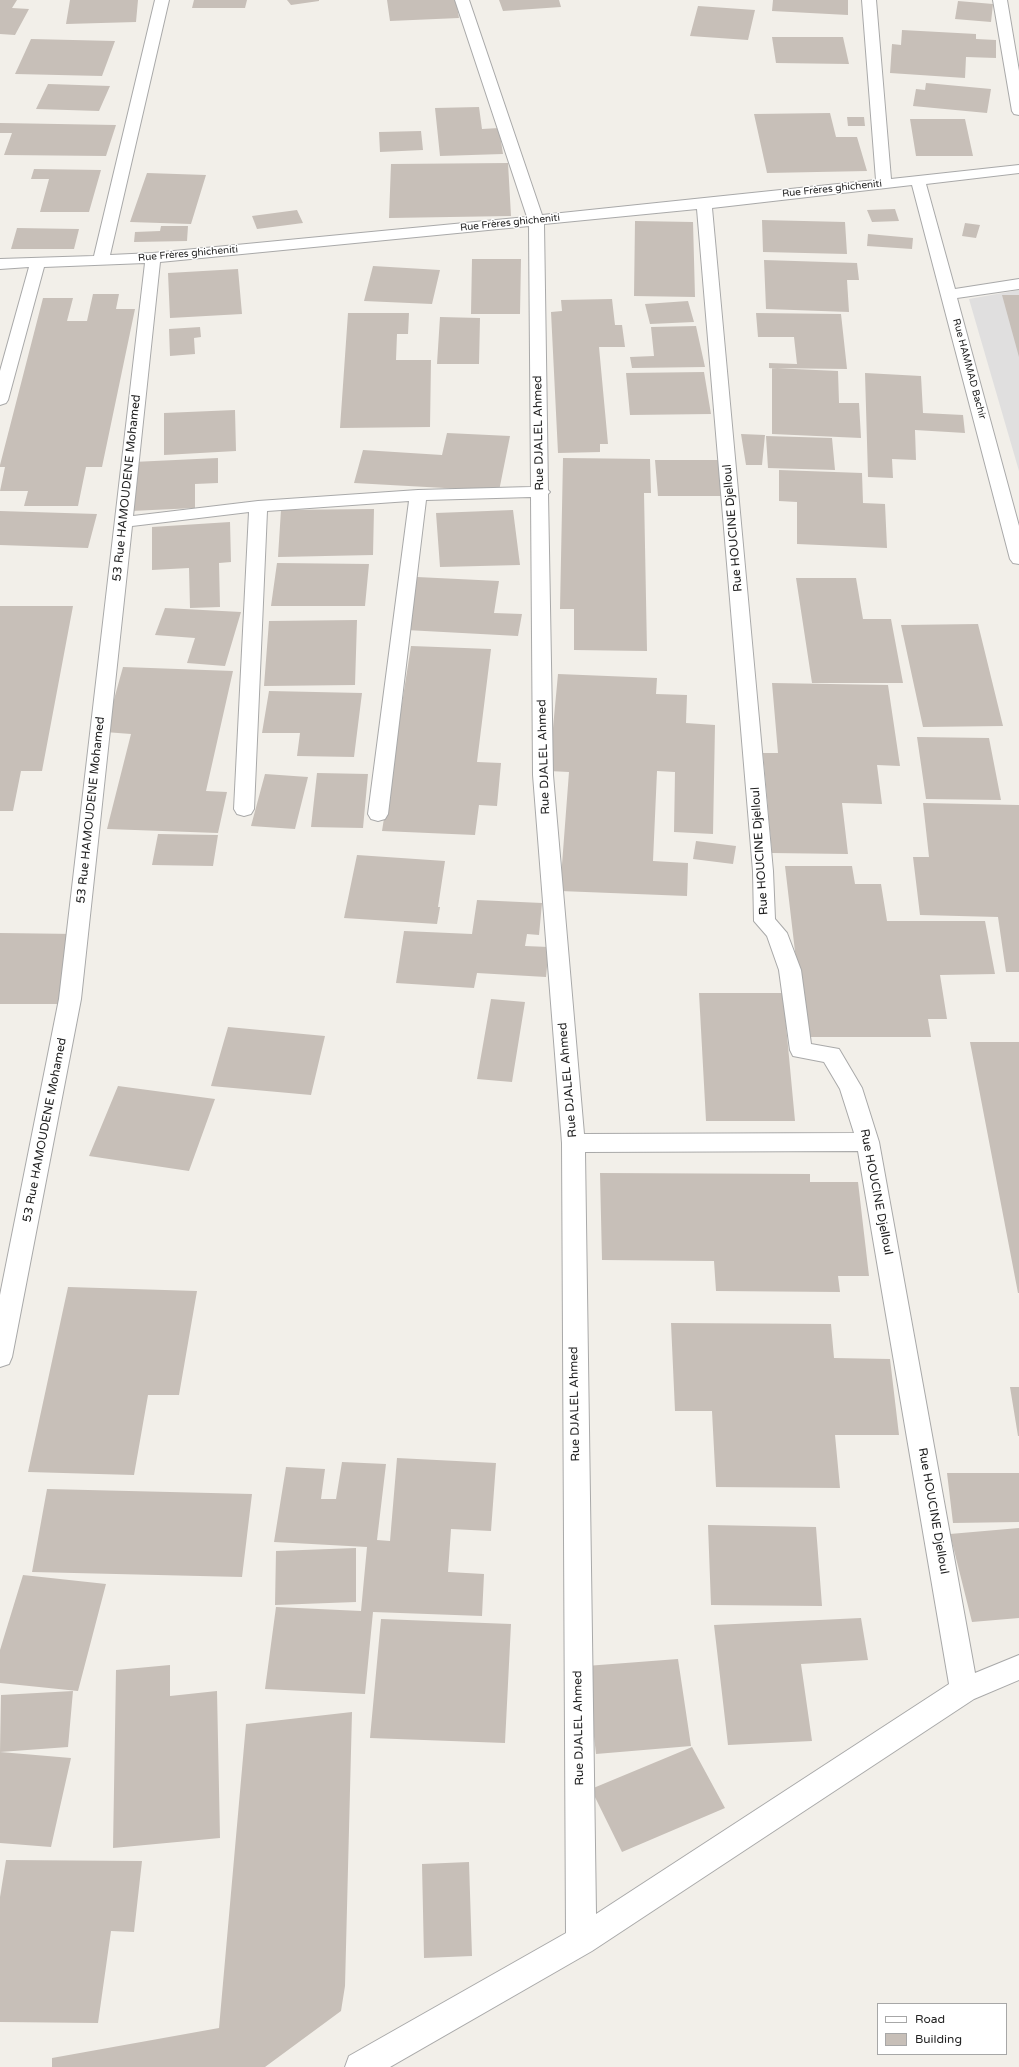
<!DOCTYPE html>
<meta charset="utf-8">
<style>
body{margin:0}
#map{position:relative;width:1019px;height:2067px;overflow:hidden;background:#f2efe9;font-family:"Varela Round",sans-serif}
canvas{display:block}
.legend{position:absolute;left:877px;top:2003px;width:130px;height:52px;box-sizing:border-box;background:#fff;border:1px solid #a7a7a7;margin:0;padding:5px 7px;list-style:none;font-size:12px;color:#222}
.legend li{display:flex;align-items:center;gap:8px;height:20px}
.legend b{width:20px;border:1px solid #a7a7a7}
</style>
<div id="map">
<canvas width="1019" height="2067"></canvas>
<ul class="legend">
<li><b style="height:5px;background:#fff"></b>Road</li>
<li><b style="height:11px;background:#c7bfb8"></b>Building</li>
</ul>
</div>
<script>
const g = document.querySelector('canvas').getContext('2d');
g.lineJoin = 'round';
function fill(path, color) { g.fillStyle = color; g.fill(path, 'evenodd'); }
const toPath = rows => new Path2D(rows.map(r => 'M' + r).join(''));
function strokePath(path, color, width, dash) { g.strokeStyle = color; g.lineWidth = width; g.lineCap = dash ? 'butt' : 'round'; g.setLineDash(dash || []); g.stroke(path); }
function write(font, color, halo, rows, align = 'center') {
  g.font = font + ' "Varela Round",sans-serif'; g.lineWidth = 3; g.setLineDash([]); g.textBaseline = 'middle'; g.strokeStyle = halo; g.fillStyle = color; for (const [text, x, y, turn = 0] of rows) {
    g.save(); g.translate(x, y); g.rotate((+turn || 0) * Math.PI / 180); g.textAlign = isNaN(turn) ? turn : align; if (halo) g.strokeText(text, 0, 0); g.fillText(text, 0, 0); g.restore();
  }
}
fill(toPath([
 [1019,290,1019,471,969,299]
]), '#e0dfdf');
fill(toPath([
 [0,0,17,0,12,8,29,9,15,35,0,34],
 [70,0,138,0,136,22,66,24],
 [194,0,247,0,245,8,192,8],
 [287,0,319,0,319,1,291,5],
 [387,0,456,0,459,18,390,21],
 [499,0,559,0,561,7,503,11],
 [773,0,848,0,848,15,772,11],
 [958,1,993,4,991,22,955,19],
 [698,6,755,10,748,40,690,36],
 [902,30,976,34,976,39,996,40,996,58,966,57,965,78,890,73,892,44,901,45],
 [772,37,843,37,849,64,776,63],
 [31,39,115,41,102,76,15,74],
 [926,83,991,89,987,113,913,106,916,89,925,90],
 [48,84,110,86,99,111,36,109],
 [479,107,482,129,499,128,503,154,440,156,435,108],
 [830,113,836,137,857,137,867,171,767,173,754,114],
 [847,117,864,117,865,126,848,126],
 [910,119,965,119,973,156,916,156],
 [0,123,116,125,106,156,4,155,12,133,0,133],
 [421,131,423,150,380,152,379,132],
 [508,163,511,216,389,218,391,164],
 [34,169,101,170,89,212,40,212,49,179,31,179],
 [147,173,206,175,191,224,130,222],
 [895,209,899,221,872,222,867,210],
 [297,210,303,223,257,229,252,216],
 [762,220,845,222,847,254,763,252],
 [635,221,693,222,695,297,634,296],
 [965,223,980,225,976,238,962,236],
 [161,226,188,226,187,241,134,242,135,232,160,231],
 [17,228,79,229,74,249,11,249],
 [868,234,913,238,912,249,867,246],
 [472,259,521,259,520,314,471,314],
 [764,260,857,263,859,280,847,280,849,312,766,309],
 [373,266,440,270,432,304,364,301],
 [238,269,242,314,170,318,168,273],
 [93,294,119,294,116,309,135,309,102,467,86,467,78,506,24,506,28,491,0,491,5,467,0,467,0,465,43,298,73,298,67,321,87,321],
 [1002,295,1019,295,1019,357],
 [612,299,615,325,622,325,625,347,599,347,608,444,600,444,600,452,558,453,551,312,562,311,561,300],
 [688,301,694,322,650,324,645,304],
 [348,313,409,313,408,334,397,334,396,360,431,360,430,427,340,428],
 [756,313,841,314,847,369,769,368,769,363,797,364,794,337,758,337],
 [440,317,480,318,479,364,437,364],
 [696,326,705,367,632,368,630,357,654,356,651,327],
 [200,327,201,337,194,338,195,354,170,356,169,329],
 [772,368,838,371,839,403,859,403,861,438,772,434],
 [704,372,711,414,630,415,626,373],
 [865,373,921,376,923,413,963,415,965,433,915,430,916,460,892,459,893,478,868,477],
 [235,410,236,451,164,455,164,413],
 [447,433,510,436,499,491,354,483,363,450,442,455],
 [741,434,765,435,762,465,746,465],
 [766,436,832,438,835,470,768,468],
 [218,458,218,483,195,484,195,508,131,511,133,462],
 [563,458,650,459,651,493,644,493,647,651,574,650,574,609,560,609],
 [655,460,720,460,725,496,658,496],
 [779,470,862,473,863,503,885,504,887,548,797,544,797,502,779,501],
 [374,509,373,555,278,557,281,510],
 [513,510,520,565,440,567,436,513],
 [0,511,97,514,88,548,0,545],
 [230,522,231,562,219,563,220,607,190,608,189,568,152,570,152,527],
 [277,563,369,564,365,606,271,606],
 [417,577,499,581,494,613,522,614,518,636,406,630],
 [796,578,856,578,863,619,891,619,903,683,812,683],
 [0,606,73,606,42,771,21,771,13,811,0,811],
 [165,608,241,612,225,666,187,663,195,638,155,635],
 [357,620,355,685,264,686,269,621],
 [978,624,1003,726,923,727,901,625],
 [411,646,491,649,477,762,501,763,497,806,479,805,475,835,382,831],
 [123,667,233,671,206,791,227,792,218,833,107,829,131,734,105,732],
 [558,674,657,678,656,694,687,695,686,723,715,725,713,834,674,832,675,772,657,771,653,861,688,863,687,896,560,891,569,772,549,771],
 [772,683,888,685,900,766,877,765,882,804,842,803,848,854,772,853,763,753,778,753],
 [269,691,362,693,354,757,297,756,300,733,262,733],
 [917,737,989,738,1001,800,926,799],
 [317,773,368,774,363,828,311,827],
 [265,774,308,777,295,829,251,826],
 [923,803,1019,805,1019,972,1006,972,998,917,920,915,913,857,929,857],
 [158,834,218,835,213,866,152,865],
 [696,841,736,846,733,864,693,859],
 [357,855,445,861,438,907,440,907,437,924,344,918],
 [785,866,852,866,855,884,881,884,887,921,985,921,995,974,940,975,947,1019,928,1019,931,1037,805,1037],
 [477,900,542,903,539,935,527,934,525,946,549,947,546,977,477,973,474,988,396,983,404,931,472,934],
 [0,933,77,934,62,1004,0,1004],
 [699,993,783,993,795,1121,706,1121],
 [491,999,525,1002,512,1082,477,1079],
 [228,1027,325,1036,311,1095,211,1086],
 [970,1042,1019,1042,1019,1293,1018,1293],
 [118,1086,215,1099,189,1171,89,1156],
 [600,1173,810,1174,810,1182,858,1182,869,1276,838,1276,840,1292,716,1291,714,1261,602,1260],
 [68,1287,197,1291,179,1395,148,1395,134,1475,28,1472],
 [671,1323,831,1324,834,1358,890,1359,899,1435,835,1435,840,1488,716,1487,712,1411,675,1411],
 [1010,1387,1019,1387,1019,1436,1018,1436],
 [397,1458,496,1463,491,1531,451,1529,448,1572,484,1574,482,1616,373,1612,365,1694,265,1689,276,1607,361,1611,367,1547,274,1542,286,1467,325,1469,321,1499,336,1499,342,1462,386,1464,377,1540,390,1541],
 [947,1473,1019,1473,1019,1522,953,1523],
 [47,1489,252,1494,242,1577,32,1572],
 [708,1525,816,1527,822,1606,711,1605],
 [1019,1528,1019,1618,972,1622,950,1534],
 [356,1548,356,1602,275,1605,276,1551],
 [23,1575,106,1584,78,1691,0,1683,0,1650],
 [861,1618,868,1660,801,1664,812,1741,728,1745,714,1625],
 [381,1619,511,1624,505,1743,370,1738],
 [678,1659,691,1746,596,1754,586,1666],
 [170,1665,170,1696,217,1691,220,1838,113,1848,116,1670],
 [73,1691,68,1747,0,1752,1,1695],
 [352,1712,345,1986,341,2011,265,2067,52,2067,52,2058,219,2028,246,1724],
 [692,1747,725,1808,622,1852,591,1789],
 [0,1752,71,1758,51,1847,0,1843],
 [6,1860,142,1861,134,1932,111,1931,98,2023,0,2022,0,1897],
 [469,1862,472,1956,424,1958,422,1864]
]), '#c7bfb8');
const minor = toPath([
 [155,0,169,0,110,255,153,253,527,217,455,0,469,0,542,215,876,180,862,0,876,0,891,179,1019,165,1019,173,926,184,955,289,1019,279,1019,289,957,298,1019,526,1019,564,1013,563,1010,559,912,185,712,208,773,871,775,919,787,933,801,970,811,1044,839,1049,862,1088,879,1142,975,1673,1019,1655,1019,1680,974,1699,592,1951,390,2067,345,2067,349,2056,566,1933,562,1143,533,775,531,497,426,500,388,814,385,819,378,821,371,819,368,814,409,501,267,511,254,809,251,814,244,816,237,814,234,809,249,512,132,526,81,999,12,1357,9,1364,0,1367,0,1295,59,999,145,263,44,267,8,400,6,403,0,405,0,371,29,267,0,269,0,259,94,256,155,0],
 [697,209,753,871,754,921,767,936,779,970,790,1050,793,1056,824,1062,840,1089,854,1133,584,1134,553,775,548,494,550,492,548,490,544,224,697,209],
 [529,226,531,487,418,490,258,501,133,516,160,262,529,226],
 [858,1151,949,1684,596,1914,585,1152,858,1151],
 [993,0,1007,0,1019,71,1019,115,1014,114,1012,111,993,0]
]);
strokePath(minor, '#a9a9a9', 2);
fill(minor, '#fff');
write('10px', '#222', '#fff', [
 ["Rue Frères ghicheniti",832,189,-6],
 ["Rue Frères ghicheniti",510,223,-6],
 ["Rue Frères ghicheniti",188,254,-5],
 ["Rue HAMMAD Bachir",969,369,75]
]);
write('12px', '#222', '#fff', [
 ["Rue DJALEL Ahmed",539,433,-91],
 ["53 Rue HAMOUDENE Mohamed",127,488,-84],
 ["Rue HOUCINE Djelloul",733,528,-95],
 ["Rue DJALEL Ahmed",544,757,-92],
 ["53 Rue HAMOUDENE Mohamed",91,810,-84],
 ["Rue HOUCINE Djelloul",760,851,-94],
 ["Rue DJALEL Ahmed",568,1080,-95],
 ["53 Rue HAMOUDENE Mohamed",45,1130,-79],
 ["Rue HOUCINE Djelloul",876,1192,79],
 ["Rue DJALEL Ahmed",575,1404,-91],
 ["Rue HOUCINE Djelloul",933,1511,80],
 ["Rue DJALEL Ahmed",579,1728,-91]
]);
</script>
